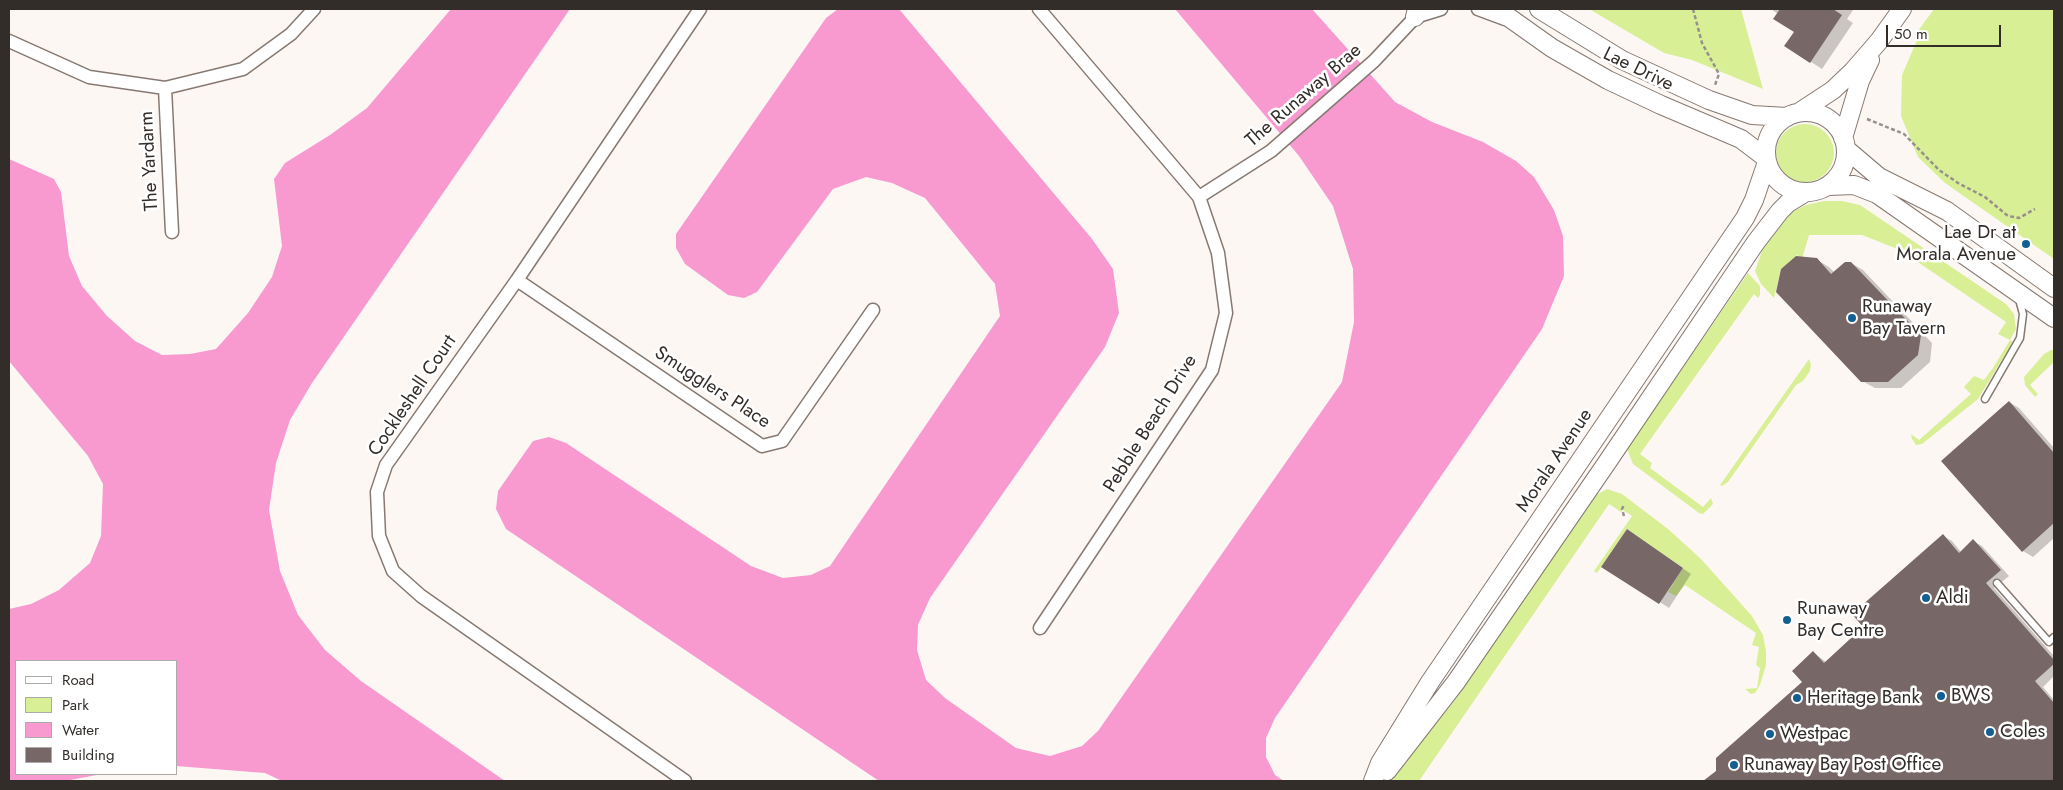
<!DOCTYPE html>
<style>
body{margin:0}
#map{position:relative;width:2063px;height:790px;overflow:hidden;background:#fdf7f4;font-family:Jost,sans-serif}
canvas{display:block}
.frame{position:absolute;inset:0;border:10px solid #332d2a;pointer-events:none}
.legend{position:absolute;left:15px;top:660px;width:162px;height:115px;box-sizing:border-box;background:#fff;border:1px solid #adabaa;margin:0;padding:6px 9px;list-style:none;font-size:15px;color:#332d2a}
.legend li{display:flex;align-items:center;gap:10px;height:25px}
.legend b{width:25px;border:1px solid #adabaa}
.scale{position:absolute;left:1886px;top:25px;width:115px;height:22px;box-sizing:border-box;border:2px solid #332d2a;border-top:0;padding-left:6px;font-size:15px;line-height:18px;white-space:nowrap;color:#332d2a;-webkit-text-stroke:4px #fff;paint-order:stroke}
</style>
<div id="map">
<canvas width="2063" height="790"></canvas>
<div class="frame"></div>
<ul class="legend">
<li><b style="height:6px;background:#fff"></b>Road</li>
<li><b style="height:14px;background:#d8ef95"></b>Park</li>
<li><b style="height:14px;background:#f899cf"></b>Water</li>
<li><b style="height:14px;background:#776867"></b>Building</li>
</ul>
<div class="scale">50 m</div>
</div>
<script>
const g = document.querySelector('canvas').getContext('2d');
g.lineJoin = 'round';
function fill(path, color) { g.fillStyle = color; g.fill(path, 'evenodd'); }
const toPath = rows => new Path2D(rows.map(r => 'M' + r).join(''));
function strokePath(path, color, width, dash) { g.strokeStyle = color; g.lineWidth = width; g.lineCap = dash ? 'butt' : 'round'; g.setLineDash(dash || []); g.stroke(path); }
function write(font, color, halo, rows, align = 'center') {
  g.font = font + ' Jost,sans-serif'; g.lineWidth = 5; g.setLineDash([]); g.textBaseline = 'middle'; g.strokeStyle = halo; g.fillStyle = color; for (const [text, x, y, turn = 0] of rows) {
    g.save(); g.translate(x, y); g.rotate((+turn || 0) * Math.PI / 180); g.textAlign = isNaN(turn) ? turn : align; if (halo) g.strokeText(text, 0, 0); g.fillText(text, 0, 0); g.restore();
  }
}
fill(toPath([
 [1589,9,1741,9,1763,89,1692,60,1664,53],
 [1934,9,2054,9,2054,259,1945,183,1918,157,1901,116,1902,75,1918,38,1915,35],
 '1776 153a29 29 0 1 1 58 0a29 29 0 1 1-58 0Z',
 [1824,201,1842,201,1860,205,2006,304,2014,314,2016,329,2010,340,2013,342,1978,399,1922,444,1916,445,1912,439,1911,434,1919,440,1971,394,1964,387,1974,376,1984,380,1993,368,2010,340,1998,334,2006,322,1900,250,1862,235,1809,235,1802,259,1797,255,1781,269,1774,298,1761,284,1755,271,1763,248,1780,225,1794,211,1806,205],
 [1748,273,1760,286,1760,295,1758,298,1754,294,1640,454,1652,463,1650,468,1703,507,1711,498,1713,504,1703,514,1699,513,1633,464,1627,449],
 [2051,350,2054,350,2054,362,2030,385,2038,394,2035,397,2025,385,2024,377,2044,354],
 [1809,359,1811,365,1810,371,1803,381,1796,385,1728,482,1722,486,1720,485],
 [1607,489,1622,494,1668,529,1701,559,1752,616,1763,635,1766,651,1766,665,1760,685,1755,693,1751,694,1745,689,1757,688,1760,668,1756,665,1759,647,1752,645,1756,633,1685,585,1676,596,1668,592,1683,568,1627,529,1597,573,1594,571,1632,516,1623,510,1621,512,1609,504,1419,781,1390,781,1455,700,1596,495]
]), '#d8ef95');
fill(toPath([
 [451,9,570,9,312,383,290,420,276,463,269,510,280,571,298,615,325,650,361,681,505,781,282,781,265,773,176,766,176,661,16,661,16,774,102,774,65,781,9,781,9,609,31,604,59,590,90,563,101,536,103,484,88,456,9,361,9,159,54,179,61,192,69,256,82,286,107,316,135,341,162,355,190,354,216,349,248,313,272,277,282,246,274,179,285,163,330,135,367,108],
 [838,9,899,9,1092,239,1113,269,1119,313,1105,347,930,598,918,625,917,650,926,680,945,698,1016,748,1050,756,1082,746,1098,731,1342,382,1354,322,1353,269,1333,206,1299,156,1175,9,1312,9,1395,102,1432,122,1483,142,1516,161,1534,177,1554,210,1563,236,1564,276,1542,329,1275,718,1266,738,1266,757,1275,775,1284,781,879,781,506,529,496,509,498,491,533,441,549,437,566,443,751,566,783,578,811,575,830,566,1000,316,995,284,925,198,892,183,866,177,833,189,757,292,744,298,728,295,685,264,676,248,676,234,826,18]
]), '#f899cf');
fill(toPath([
 [1771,9,1852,9,1853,10,1847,19,1853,23,1822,69,1786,46,1795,32,1778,14],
 [1817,260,1829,267,1834,272,1851,263,1863,270,1932,343,1930,362,1901,388,1875,388,1862,381],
 [2009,402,2019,408,2054,448,2054,538,2033,557,2023,551,1943,462],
 [1636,536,1691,574,1669,608,1603,566],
 [1943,536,1952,541,1961,552,1973,541,1982,546,2009,576,1994,588,2054,656,2054,676,2043,687,2054,700,2054,781,1705,781,1717,772,1803,682,1813,652,1826,662,1865,627]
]), '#0003');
fill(toPath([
 [1780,9,1833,9,1842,15,1810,63,1784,46,1794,32,1773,19],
 [1796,256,1817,258,1831,274,1845,262,1851,262,1921,335,1918,355,1888,382,1861,382,1776,292,1781,269],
 [2009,401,2054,453,2054,523,2022,552,1941,461],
 [1627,529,1683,568,1659,604,1601,567],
 [1943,534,1959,553,1973,539,2001,570,1986,583,2054,660,2054,664,2035,681,2054,703,2054,781,1703,781,1716,771,1716,758,1802,682,1792,671,1813,651,1824,663,1863,627,1852,614]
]), '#776867');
const lane = toPath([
 [1985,399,2020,338,2023,314,2019,299],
 [1997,583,2049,642,2054,637]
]);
const street = toPath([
 [1039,9,1199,197,1218,253,1226,313,1212,370,1040,628],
 [1478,9,1505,19],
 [1415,17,1441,9],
 [9,41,89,77,165,88,243,69,291,34,314,9],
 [165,88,172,232],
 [1199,197,1271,151,1374,61,1421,11],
 [517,280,762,446,782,441,873,310],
 [685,781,421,596,393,571,379,536,377,492,386,465,517,280,700,9]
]);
const secondary = toPath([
 [1497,9,1552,48,1608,80,1661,105,1741,139,1766,158],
 [1539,9,1622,60,1709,100,1752,115,1787,117],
 [1415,17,1417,9],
 '1766 152a40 40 0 1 1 80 0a40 40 0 1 1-80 0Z',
 [1798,113,1833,90,1853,71,1879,41,1902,9],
 [1843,138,1860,81,1870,60],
 [1846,149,1879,177,1947,211,2054,288],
 [1828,186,1854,185,1877,194,2054,318],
 [1387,771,1456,682,1606,464,1756,242,1780,211,1788,203,1806,192],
 [1373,781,1380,763,1430,682,1745,218,1754,200,1767,162]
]);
strokePath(lane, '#867971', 9);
strokePath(street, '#867971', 15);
strokePath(secondary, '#867971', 20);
strokePath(toPath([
 [1693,9,1702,43,1719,74,1715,85],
 [1867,119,1904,134,1939,170,1958,183,1985,197,2008,216,2019,218,2035,209],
 [1624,516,1622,509,1624,505]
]), '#97918e', 2.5, [4, 2.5]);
strokePath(lane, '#fff', 6);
strokePath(street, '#fff', 12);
strokePath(secondary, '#fff', 18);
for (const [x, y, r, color] of [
 [2026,244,5,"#135f92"],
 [1852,318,5,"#135f92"],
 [1926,598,5,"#135f92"],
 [1787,620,5,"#135f92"],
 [1941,696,5,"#135f92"],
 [1797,698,5,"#135f92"],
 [1990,732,5,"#135f92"],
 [1770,734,5,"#135f92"],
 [1734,765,5,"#135f92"]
]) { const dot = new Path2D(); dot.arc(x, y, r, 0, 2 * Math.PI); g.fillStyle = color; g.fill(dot); strokePath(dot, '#fff', 2); }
write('19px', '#332d2a', '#fff', [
 ["Lae Drive",1638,70,26],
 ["The Runaway Brae",1304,96,-41],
 ["The Yardarm",150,161,-93],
 ["Smugglers Place",712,388,33],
 ["Cockleshell Court",413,396,-56],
 ["Pebble Beach Drive",1151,424,-58],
 ["Morala Avenue",1555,461,-56]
]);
write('19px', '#332d2a', '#fff', [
 ["Lae Dr at",2016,233,"right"],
 ["Morala Avenue",2016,255,"right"],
 ["Runaway",1862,307],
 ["Bay Tavern",1862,329],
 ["Aldi",1936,598],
 ["Runaway",1797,609],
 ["Bay Centre",1797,631],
 ["BWS",1951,696],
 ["Heritage Bank",1807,698],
 ["Coles",2000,732],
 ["Westpac",1780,734],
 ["Runaway Bay Post Office",1744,765]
], 'left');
</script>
